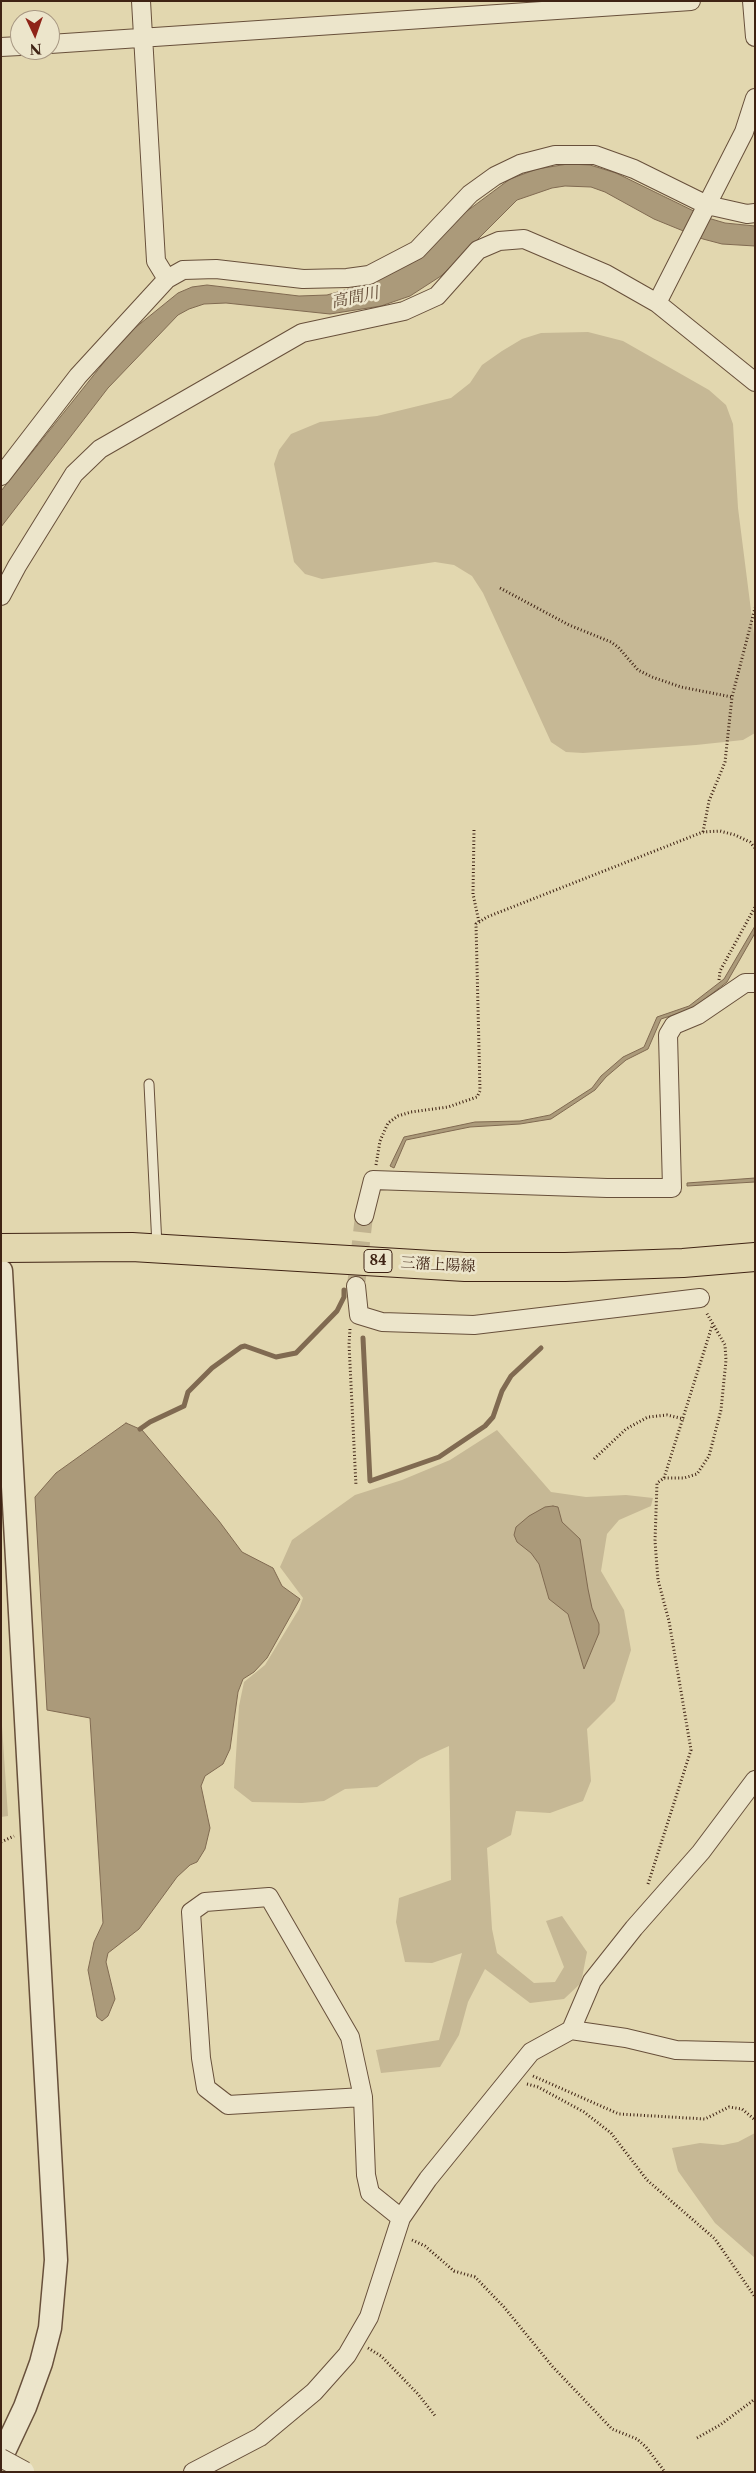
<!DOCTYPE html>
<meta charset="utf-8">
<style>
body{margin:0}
#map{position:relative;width:756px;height:2473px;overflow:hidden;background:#e2d7af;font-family:"Libre Caslon Text",serif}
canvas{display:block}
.frame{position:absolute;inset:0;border:2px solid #3f2314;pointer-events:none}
.north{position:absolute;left:10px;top:10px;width:50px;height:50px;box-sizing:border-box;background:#ece5cb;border:1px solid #a79782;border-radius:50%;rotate:177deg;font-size:14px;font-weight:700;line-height:20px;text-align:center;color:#3f2314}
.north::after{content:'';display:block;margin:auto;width:18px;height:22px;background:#8f2418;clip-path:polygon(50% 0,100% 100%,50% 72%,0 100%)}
</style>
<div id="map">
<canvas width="756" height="2473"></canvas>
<div class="frame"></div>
<div class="north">N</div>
</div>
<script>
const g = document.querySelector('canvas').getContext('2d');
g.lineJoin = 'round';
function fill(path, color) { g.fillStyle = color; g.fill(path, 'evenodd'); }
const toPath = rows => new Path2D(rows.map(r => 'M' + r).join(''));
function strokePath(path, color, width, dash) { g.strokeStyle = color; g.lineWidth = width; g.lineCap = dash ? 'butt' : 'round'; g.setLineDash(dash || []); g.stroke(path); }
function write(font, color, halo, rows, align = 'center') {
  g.font = font + ' "Libre Caslon Text","Noto Serif JP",serif'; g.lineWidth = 5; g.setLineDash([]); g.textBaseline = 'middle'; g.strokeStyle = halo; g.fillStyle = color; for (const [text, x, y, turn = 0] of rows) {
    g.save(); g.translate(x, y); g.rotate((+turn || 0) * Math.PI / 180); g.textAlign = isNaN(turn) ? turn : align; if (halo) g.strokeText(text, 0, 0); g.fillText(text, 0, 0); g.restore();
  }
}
fill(toPath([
 [588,332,623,341,709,390,726,405,733,424,738,508,755,642,755,733,743,740,696,745,583,753,566,752,551,742,483,593,472,576,454,565,435,562,322,579,305,574,294,562,274,464,279,450,291,434,320,422,377,416,451,398,470,383,482,365,502,351,522,339,541,333],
 [497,1430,551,1492,586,1497,626,1495,653,1498,651,1506,619,1520,607,1534,601,1571,624,1610,631,1650,615,1701,587,1729,591,1781,583,1801,550,1813,516,1811,511,1835,487,1848,492,1929,497,1953,534,1983,555,1982,564,1967,546,1921,562,1916,587,1952,581,1983,564,1999,530,2003,485,1969,468,2002,459,2035,440,2067,381,2073,376,2050,439,2040,462,1953,432,1963,405,1962,396,1922,399,1898,451,1880,449,1746,420,1759,377,1787,345,1789,324,1801,302,1803,252,1802,234,1788,239,1706,244,1682,265,1665,299,1609,303,1598,280,1567,292,1540,355,1495,402,1480,450,1460],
 [1,1711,8,1816,1,1817],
 [755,2133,755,2258,715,2223,678,2171,672,2148,700,2143,723,2145,738,2142]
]), '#c6b895');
const water = toPath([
 [568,164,590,165,616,173,708,218,725,223,755,226,755,246,722,244,703,239,654,219,605,192,591,187,565,186,552,188,517,200,441,276,410,296,381,306,330,314,226,303,204,304,189,309,178,315,108,388,1,527,1,491,125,336,178,293,192,287,207,285,299,296,327,295,370,283,412,263,467,211,510,179,537,169,568,164],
 [755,926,755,933,727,982,692,1009,661,1019,648,1049,626,1060,606,1077,595,1090,551,1119,520,1124,470,1127,406,1140,394,1168,390,1166,404,1137,475,1122,520,1121,550,1115,592,1088,601,1076,623,1057,644,1047,657,1017,689,1006,724,979,755,926],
 [755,1178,755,1182,687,1186,687,1183,755,1178],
 [126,1423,142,1430,219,1521,242,1552,273,1568,282,1586,300,1599,267,1658,254,1672,243,1679,238,1692,230,1749,223,1764,205,1776,201,1786,210,1828,205,1849,197,1862,190,1865,177,1877,139,1929,108,1953,106,1962,115,1999,108,2016,102,2021,97,2017,88,1970,94,1942,103,1923,90,1718,47,1710,35,1497,56,1473,126,1423],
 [553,1506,558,1507,562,1522,580,1539,588,1589,592,1608,599,1624,599,1633,584,1669,568,1614,549,1599,539,1564,531,1553,517,1542,514,1535,516,1527,529,1516,545,1507,553,1506]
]);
fill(water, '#ab9a7a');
strokePath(water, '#806a51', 1);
strokePath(toPath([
 [363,1338,370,1481,439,1457,485,1426,493,1417,502,1391,511,1376,541,1348],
 [140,1429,150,1422,184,1406,188,1392,212,1368,241,1347,245,1346,276,1357,296,1353,337,1311,344,1297,344,1290]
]), '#806a51', 5);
strokePath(toPath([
 [356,1286,364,1216]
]), '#c1b390', 18, [18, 9]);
const service = toPath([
 [149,1084,157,1246]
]);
const minor = toPath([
 [141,1,156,261,167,279],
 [752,1,755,37],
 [50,44,691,1],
 [1,47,20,46],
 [657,303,744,132,755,98],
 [1,476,78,376,167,279,183,270,216,269,303,279,347,278,369,275,417,250,470,194,495,176,520,164,555,155,595,155,634,169,707,205,747,214,755,213],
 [1,596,17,566,74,474,100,449,302,333,404,311,437,296,478,250,499,241,524,239,606,274,657,303,755,382],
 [364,1216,373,1180,607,1188,672,1188,668,1035,674,1025,698,1015,745,983,755,983],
 [356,1286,359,1315,382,1322,474,1325,700,1298],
 [571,2030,592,1981,634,1928,701,1852,755,1780],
 [363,2097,228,2105,206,2088,201,2058,191,1912,205,1902,269,1897,350,2037,363,2097,366,2175,370,2193,401,2218],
 [193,2472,260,2437,314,2392,347,2355,369,2317,401,2218,428,2179,531,2052,571,2030,626,2038,676,2050,755,2052]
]);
const tertiary = toPath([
 [1,1271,56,2260,50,2328,41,2363,25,2407,1,2458]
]);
const primary = toPath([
 [1,1248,132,1247,465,1267,565,1267,683,1263,755,1257]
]);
strokePath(service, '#68503b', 11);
strokePath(minor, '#68503b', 20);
strokePath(tertiary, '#68503b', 25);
strokePath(primary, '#3f2314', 30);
strokePath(toPath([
 [500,588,569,625,611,642,618,647,638,670,652,677,681,687,732,697],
 [474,830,473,894,479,922],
 [703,832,709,801,725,762,732,697,755,608],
 [719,980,720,971,755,907],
 [376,1165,380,1141,388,1123,398,1116,411,1112,448,1107,477,1097,480,1091,476,924,487,917,703,832,720,831,735,835,750,842,755,848],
 [350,1329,349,1344,356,1486],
 [594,1459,626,1429,648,1417,667,1415,684,1419],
 [664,1478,712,1326],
 [1,1842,14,1836],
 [648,1884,691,1750,669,1621,658,1580,655,1541,657,1483,664,1478,684,1478,697,1474,709,1456,721,1410,726,1360,725,1345,706,1312],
 [533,2076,619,2114,705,2119,729,2107,742,2109,755,2120],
 [527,2084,538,2087,584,2112,611,2133,647,2180,715,2239,755,2297],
 [412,2240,425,2246,454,2271,475,2277,504,2307,552,2366,612,2429,637,2439,646,2447,665,2472],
 [368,2348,381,2356,418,2394,436,2417],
 [697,2438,720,2425,755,2399]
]), '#3f2314', 3, [1, 2.5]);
strokePath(service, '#ece5cb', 9);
strokePath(minor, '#ece5cb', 18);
strokePath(tertiary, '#ece5cb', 22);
strokePath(primary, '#e2d7af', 28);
const minorBridge = toPath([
 [1,2458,25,2471]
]);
strokePath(minorBridge, '#68503b', 20, []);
strokePath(minorBridge, '#ece5cb', 18);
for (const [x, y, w] of [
 [378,1261,28]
]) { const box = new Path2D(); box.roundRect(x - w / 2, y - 11.5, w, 23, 4); g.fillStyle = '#ece5cb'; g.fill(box); strokePath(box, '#3f2314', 1); }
write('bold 14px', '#3f2314', null, [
 ["84",378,1261]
]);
write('15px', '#3f2314', '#ece5cb', [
 ["三潴上陽線",438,1265,3]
]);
write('italic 16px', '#5f4733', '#ece5cb', [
 ["高間川",355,298,-12]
]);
</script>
